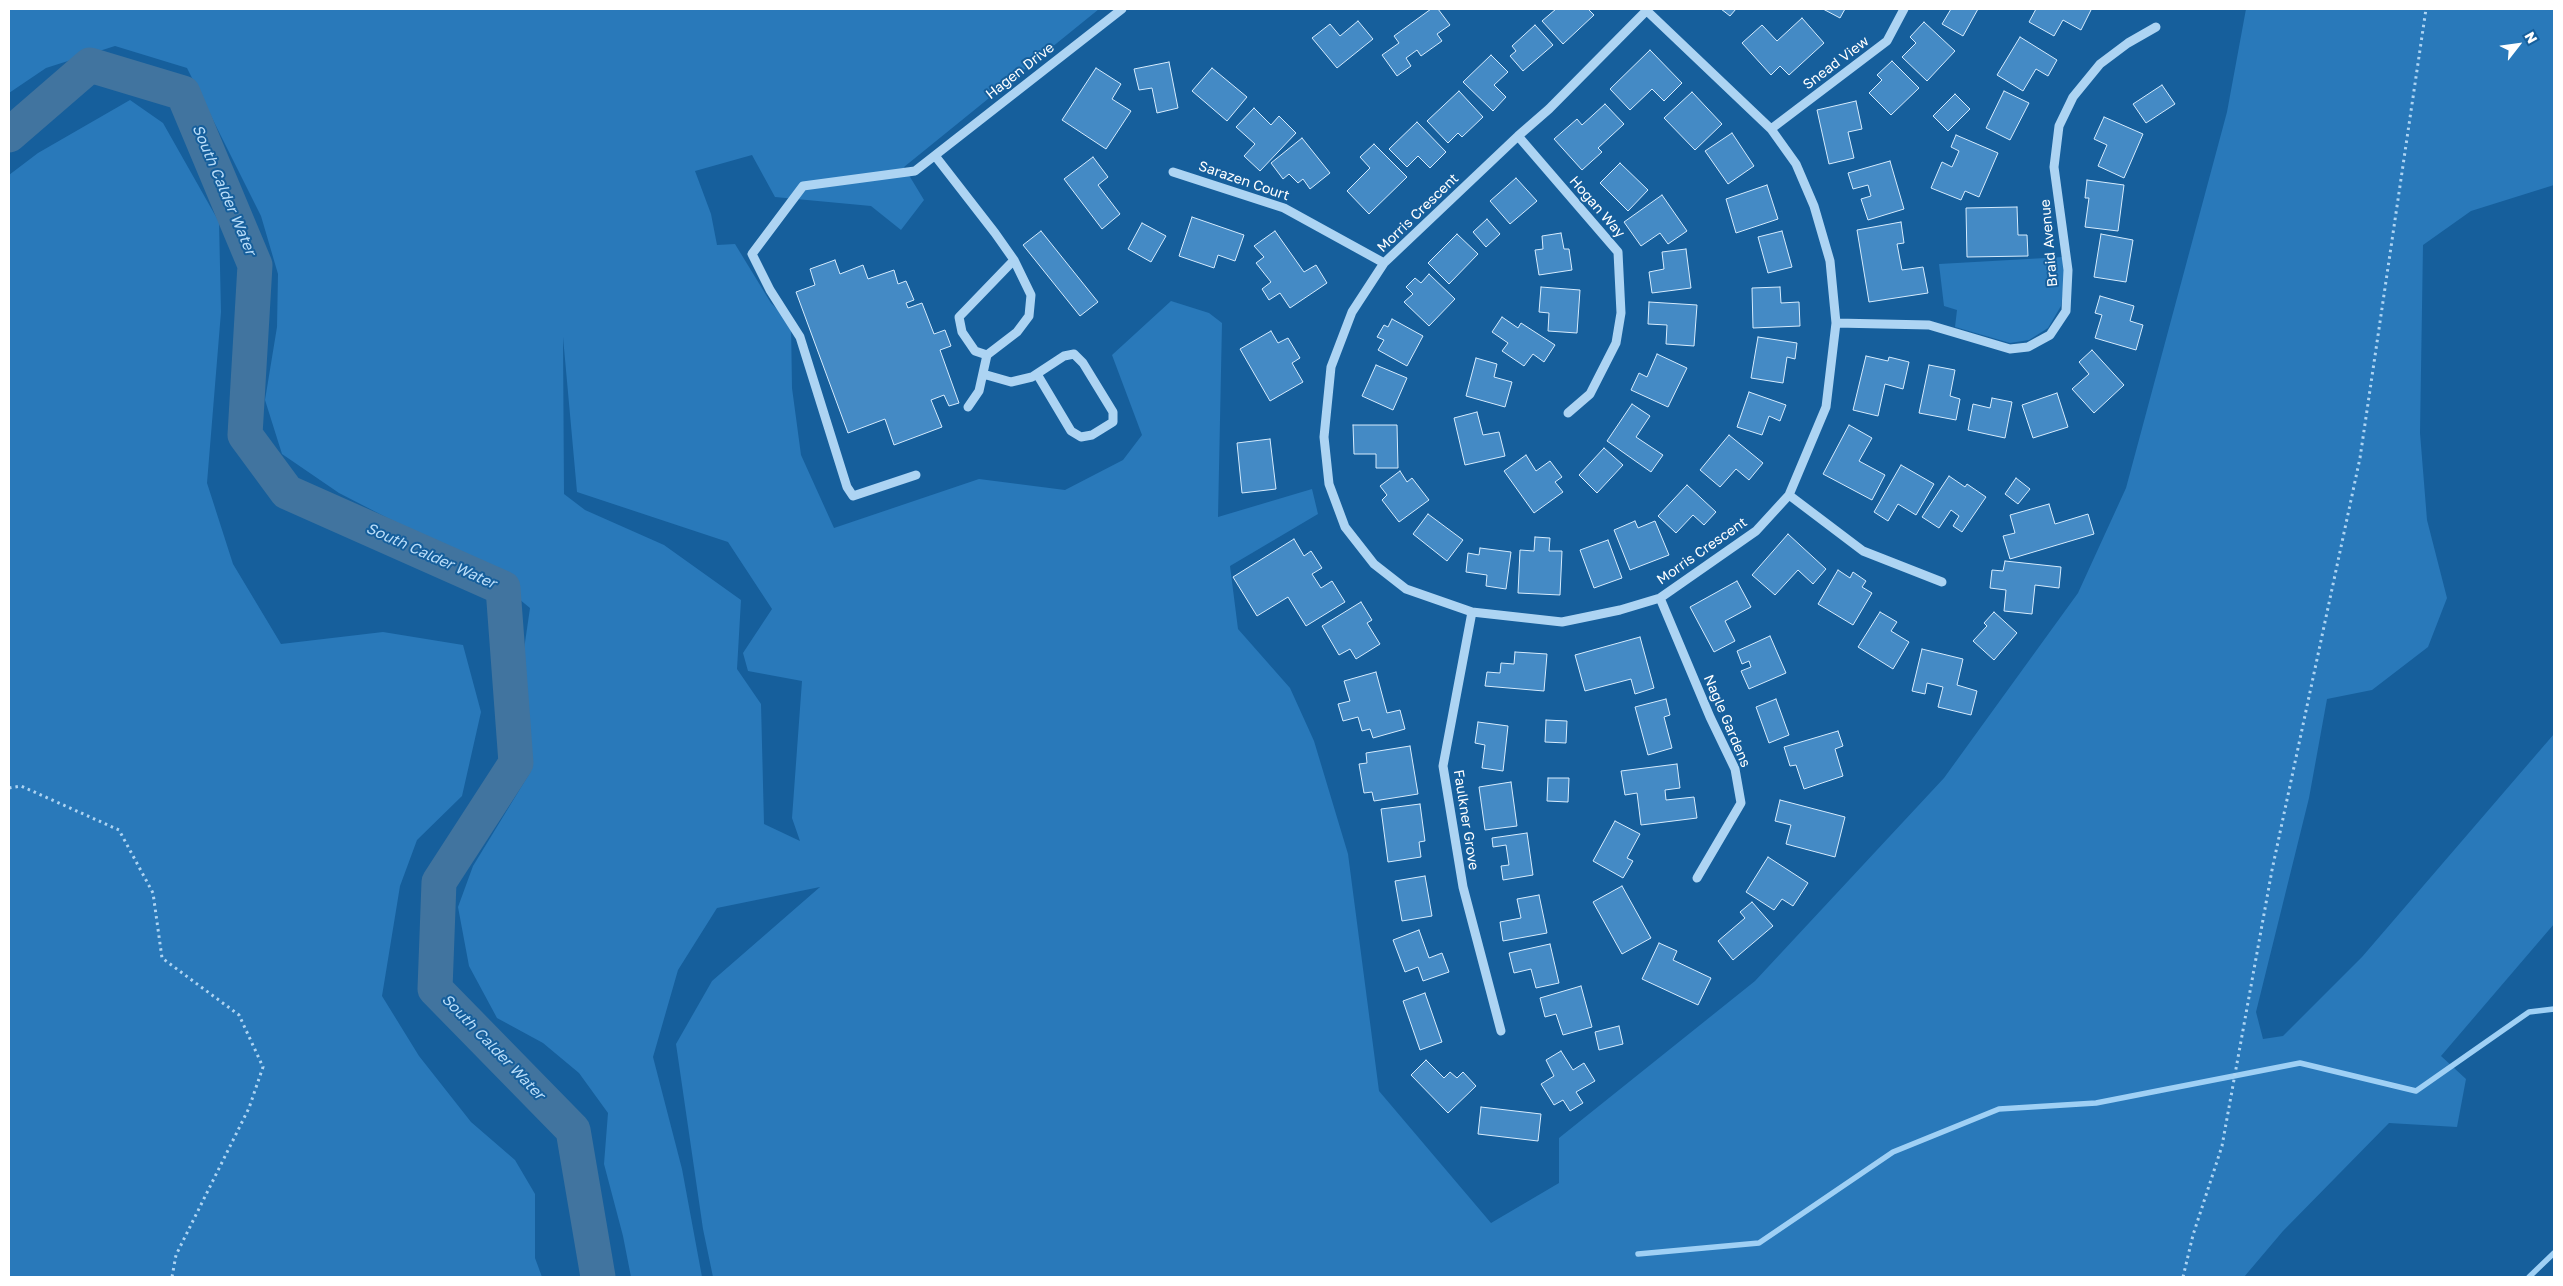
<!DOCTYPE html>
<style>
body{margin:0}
#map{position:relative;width:2563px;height:1286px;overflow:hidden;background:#165f9c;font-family:"Golos Text",sans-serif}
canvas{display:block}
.frame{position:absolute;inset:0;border:10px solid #fff;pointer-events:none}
.north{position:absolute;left:2493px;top:20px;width:50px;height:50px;-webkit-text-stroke:4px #165f9c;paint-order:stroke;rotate:60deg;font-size:14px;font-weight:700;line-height:20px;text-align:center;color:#fff}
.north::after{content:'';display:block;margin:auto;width:18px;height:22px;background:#fff;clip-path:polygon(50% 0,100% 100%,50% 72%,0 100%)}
</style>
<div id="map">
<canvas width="2563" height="1286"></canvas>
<div class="frame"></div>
<div class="north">N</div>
</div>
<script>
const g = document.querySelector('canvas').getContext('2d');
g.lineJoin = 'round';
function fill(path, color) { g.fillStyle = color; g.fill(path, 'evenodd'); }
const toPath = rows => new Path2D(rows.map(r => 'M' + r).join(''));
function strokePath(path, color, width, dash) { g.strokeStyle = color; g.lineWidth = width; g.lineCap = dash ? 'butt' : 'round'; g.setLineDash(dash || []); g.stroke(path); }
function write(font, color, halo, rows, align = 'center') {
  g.font = font + ' "Golos Text",sans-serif'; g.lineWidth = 4; g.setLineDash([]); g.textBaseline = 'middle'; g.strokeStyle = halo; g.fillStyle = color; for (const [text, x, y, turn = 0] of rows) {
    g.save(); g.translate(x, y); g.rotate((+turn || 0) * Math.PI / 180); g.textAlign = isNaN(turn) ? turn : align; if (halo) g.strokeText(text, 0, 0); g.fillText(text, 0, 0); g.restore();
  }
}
fill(toPath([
 [9,9,1099,9,904,167,924,200,901,230,871,206,775,197,752,155,695,171,711,214,717,245,735,244,771,303,791,323,792,388,801,455,834,528,979,479,1065,490,1123,460,1142,435,1112,355,1171,301,1209,313,1222,323,1218,517,1312,489,1318,514,1230,566,1238,629,1290,688,1314,741,1348,854,1379,1091,1491,1223,1559,1183,1559,1138,1755,981,1944,778,2078,593,2126,488,2227,112,2246,9,2554,9,2554,185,2471,211,2423,245,2420,433,2427,520,2447,598,2428,647,2372,690,2327,699,2309,798,2256,1012,2263,1039,2283,1036,2362,957,2554,734,2554,924,2441,1056,2466,1079,2457,1127,2389,1123,2283,1231,2244,1277,713,1277,703,1229,676,1044,712,981,820,887,717,908,678,970,653,1057,682,1169,702,1277,631,1277,623,1236,604,1164,608,1113,579,1073,543,1043,497,1018,469,966,458,907,473,866,531,771,521,670,530,608,475,563,339,493,282,454,265,400,277,327,278,274,261,216,187,68,115,46,46,68,9,93],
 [563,337,577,492,728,542,772,609,743,653,748,671,802,681,792,818,800,841,764,824,761,704,737,669,741,600,664,545,585,510,564,494],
 [130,100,163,123,219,222,221,312,207,483,233,564,281,644,383,632,463,645,481,712,462,796,417,840,400,886,382,996,419,1056,471,1122,515,1160,535,1194,535,1258,542,1277,9,1277,9,175,38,153],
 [2063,257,2066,273,2061,306,2048,328,2029,340,2010,343,1955,327,1957,310,1944,306,1939,264]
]), '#2979ba');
strokePath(toPath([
 [1638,1254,1759,1243,1893,1152,1999,1109,2096,1103,2300,1063,2416,1091,2529,1012,2554,1009],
 [2529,1277,2554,1253]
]), '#9fd0f5', 5.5);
strokePath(toPath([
 [9,135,90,65,183,93,255,265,245,435,287,492,503,588,516,763,439,882,435,989,573,1130,598,1277]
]), '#41749f', 35);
const building = toPath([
 [1431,9,1438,9,1450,25,1437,34,1442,41,1421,56,1417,50,1406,58,1411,66,1397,76,1382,55,1399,43,1394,36,1431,9],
 [1556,9,1588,9,1594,15,1563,44,1542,21,1556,9],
 [1721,9,1736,9,1730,16,1721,9],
 [1823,9,1845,9,1840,18,1823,9],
 [1951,9,1978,9,1963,36,1942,24,1951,9],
 [2036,9,2089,9,2091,10,2081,30,2063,20,2054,36,2029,22,2036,9],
 [1802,18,1824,43,1789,75,1780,66,1771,75,1742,43,1762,25,1777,41,1802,18],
 [1358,21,1373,39,1337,68,1312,38,1330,24,1340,36,1358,21],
 [1924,22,1955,51,1927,81,1902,57,1916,43,1910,37,1924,22],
 [1535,25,1553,45,1523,71,1510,56,1516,51,1512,46,1535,25],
 [2020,37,2057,60,2048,76,2036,69,2023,91,1997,75,2020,37],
 [1650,50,1682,83,1664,101,1652,89,1630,110,1610,89,1650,50],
 [1491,55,1508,72,1494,85,1506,97,1493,111,1463,82,1491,55],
 [1892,61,1919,88,1891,115,1869,93,1882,80,1877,75,1892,61],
 [1169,62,1178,108,1157,113,1152,88,1139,90,1134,69,1169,62],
 [1096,68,1121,84,1112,99,1131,111,1106,149,1062,120,1096,68],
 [1212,68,1247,97,1227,121,1192,91,1212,68],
 [2162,85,2175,104,2146,123,2133,104,2162,85],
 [1459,91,1483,117,1462,137,1458,133,1448,143,1427,121,1459,91],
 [2004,91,2029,103,2010,140,1986,128,2004,91],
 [1692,92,1722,124,1695,150,1664,118,1692,92],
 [1955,94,1970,109,1948,131,1933,116,1955,94],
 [1856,101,1862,129,1848,132,1854,158,1829,164,1817,110,1856,101],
 [1605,104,1624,124,1598,148,1602,152,1582,170,1554,139,1577,119,1582,125,1605,104],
 [1254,108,1271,125,1279,116,1296,133,1260,171,1244,156,1255,144,1236,127,1254,108],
 [2104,117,2143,134,2124,178,2098,166,2107,145,2094,139,2104,117],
 [1417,122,1446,152,1430,168,1418,156,1407,167,1389,149,1417,122],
 [1732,133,1754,166,1728,184,1705,151,1732,133],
 [1956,135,1998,153,1979,197,1965,191,1961,200,1931,188,1942,162,1952,167,1959,151,1951,147,1956,135],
 [1302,138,1330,173,1310,189,1303,179,1298,183,1289,174,1283,179,1271,163,1302,138],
 [1374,144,1407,177,1369,214,1347,191,1370,168,1360,157,1374,144],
 [1093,157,1108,177,1098,185,1120,214,1102,229,1064,179,1093,157],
 [1890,161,1904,209,1868,220,1861,199,1871,196,1868,185,1853,189,1848,173,1890,161],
 [1620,163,1648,190,1628,211,1600,183,1620,163],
 [1516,178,1537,201,1510,224,1490,201,1516,178],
 [2087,180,2124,185,2118,231,2085,227,2089,198,2085,198,2087,180],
 [1767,185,1778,219,1736,233,1726,199,1767,185],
 [1662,195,1687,231,1668,244,1660,233,1641,246,1624,222,1662,195],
 [2017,207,2018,235,2027,235,2028,256,1967,257,1966,208,2017,207],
 [1192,217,1244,235,1235,261,1218,255,1214,268,1179,256,1192,217],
 [1487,219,1500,234,1486,247,1473,232,1487,219],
 [1901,222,1904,243,1897,244,1902,270,1923,267,1928,293,1869,302,1857,230,1901,222],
 [1142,223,1166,236,1151,262,1128,249,1142,223],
 [1041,231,1098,302,1080,316,1023,245,1041,231],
 [1275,231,1304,272,1316,265,1327,283,1290,308,1280,293,1269,300,1262,289,1271,282,1256,263,1264,257,1254,246,1275,231],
 [1782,231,1792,267,1768,273,1758,237,1782,231],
 [1561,233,1564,249,1569,249,1572,270,1539,275,1535,250,1543,249,1542,236,1561,233],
 [1457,234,1478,254,1449,284,1428,263,1457,234],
 [2101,234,2133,240,2126,282,2094,277,2101,234],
 [1686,249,1691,288,1652,293,1649,272,1664,269,1662,252,1686,249],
 [835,260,840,274,863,265,868,279,894,270,898,284,906,281,914,300,906,303,908,308,922,303,934,334,945,330,951,346,940,350,959,403,949,406,944,395,931,400,942,427,894,445,885,419,848,433,796,292,815,285,810,269,835,260],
 [1429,274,1455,299,1429,326,1404,302,1413,294,1406,287,1415,278,1421,283,1429,274],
 [1541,287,1580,290,1577,333,1548,331,1549,313,1539,312,1541,287],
 [1780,287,1781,303,1799,302,1800,326,1753,328,1752,288,1780,287],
 [2100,296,2134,306,2130,321,2143,325,2136,350,2095,338,2102,315,2095,313,2100,296],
 [1649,302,1697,305,1694,346,1666,344,1667,325,1648,324,1649,302],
 [1502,317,1518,328,1521,323,1555,345,1544,362,1533,354,1524,366,1502,351,1508,343,1492,332,1502,317],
 [1392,319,1423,336,1407,366,1378,350,1384,340,1377,337,1384,325,1388,327,1392,319],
 [1271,331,1278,343,1288,338,1300,358,1292,363,1303,382,1270,401,1240,349,1271,331],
 [1758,337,1797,343,1795,359,1787,357,1783,383,1751,378,1758,337],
 [2092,350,2124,385,2094,413,2072,389,2089,374,2079,362,2092,350],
 [1657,354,1687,368,1668,407,1631,390,1639,373,1647,377,1657,354],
 [1866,356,1888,361,1889,357,1909,362,1903,389,1885,384,1878,416,1853,410,1866,356],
 [1476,358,1497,364,1494,377,1512,382,1505,407,1466,396,1476,358],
 [1376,365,1407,378,1393,410,1362,396,1376,365],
 [1929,365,1955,370,1950,396,1960,399,1956,420,1919,413,1929,365],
 [1749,392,1786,405,1780,421,1769,416,1762,435,1737,427,1749,392],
 [2057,393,2068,427,2033,438,2022,405,2057,393],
 [1992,398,2012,402,2005,438,1968,430,1973,404,1990,408,1992,398],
 [1632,404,1650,416,1636,437,1663,455,1651,472,1607,441,1632,404],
 [1477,412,1483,435,1499,432,1505,456,1465,465,1454,418,1477,412],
 [1353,425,1397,425,1398,468,1376,468,1376,454,1354,454,1353,425],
 [1849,425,1872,438,1859,461,1885,475,1872,500,1823,474,1849,425],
 [1729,435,1763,463,1749,480,1736,469,1720,487,1700,470,1729,435],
 [1270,439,1276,489,1242,493,1237,443,1270,439],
 [1604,448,1623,465,1597,493,1579,475,1604,448],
 [1526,455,1536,471,1550,461,1562,477,1555,482,1563,492,1534,513,1504,471,1526,455],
 [1901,465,1934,484,1916,515,1898,504,1888,521,1874,512,1901,465],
 [1400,471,1407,482,1412,478,1429,500,1399,522,1382,500,1387,495,1380,486,1400,471],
 [1949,476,1965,487,1967,484,1986,497,1962,532,1953,526,1959,516,1951,510,1939,528,1922,517,1949,476],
 [2016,478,2030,489,2018,504,2005,494,2016,478],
 [1687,485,1716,512,1704,525,1693,515,1676,533,1658,516,1687,485],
 [2049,504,2055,524,2088,514,2094,534,2010,559,2003,536,2015,533,2010,515,2049,504],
 [1428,514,1463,540,1447,561,1413,534,1428,514],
 [1635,521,1638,528,1655,521,1669,555,1630,570,1614,530,1635,521],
 [1788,534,1826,569,1813,584,1798,570,1775,595,1752,575,1788,534],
 [1535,537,1550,538,1549,551,1562,551,1560,595,1518,593,1520,550,1534,551,1535,537],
 [1294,539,1304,556,1311,551,1322,568,1312,574,1321,588,1332,581,1345,602,1306,626,1288,597,1257,616,1233,577,1294,539],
 [1608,540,1622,578,1594,588,1580,550,1608,540],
 [1480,548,1511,552,1506,589,1486,586,1487,575,1466,572,1468,553,1479,555,1480,548],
 [2005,561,2061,567,2059,588,2035,585,2032,614,2004,611,2006,590,1990,588,1992,570,2003,571,2005,561],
 [1838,570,1850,578,1853,572,1866,581,1862,587,1872,593,1853,625,1818,604,1838,570],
 [1737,581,1751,607,1725,621,1735,641,1714,652,1690,607,1737,581],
 [1361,602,1372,620,1367,623,1380,644,1356,659,1350,649,1339,655,1322,626,1361,602],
 [1880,612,1897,622,1891,631,1909,642,1893,669,1858,647,1880,612],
 [1994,612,2017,633,1994,660,1973,641,1987,626,1984,623,1994,612],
 [1770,636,1786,673,1749,689,1741,671,1751,667,1749,661,1742,664,1737,651,1770,636],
 [1640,637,1654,688,1635,694,1631,679,1585,691,1575,655,1640,637],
 [1922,649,1963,659,1957,685,1977,691,1971,715,1938,707,1943,687,1927,683,1925,694,1912,691,1922,649],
 [1515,652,1547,654,1544,691,1485,686,1487,672,1500,673,1501,663,1514,664,1515,652],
 [1376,672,1387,713,1400,710,1405,729,1373,738,1370,729,1362,731,1358,717,1343,721,1338,704,1350,701,1344,681,1376,672],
 [1666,699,1670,715,1664,717,1672,748,1648,755,1635,707,1666,699],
 [1776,699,1789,735,1769,743,1756,707,1776,699],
 [1546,720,1567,721,1566,743,1545,742,1546,720],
 [1478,722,1508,726,1503,771,1482,768,1485,745,1475,743,1478,722],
 [1838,731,1843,746,1835,749,1843,776,1804,789,1796,765,1790,766,1784,747,1838,731],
 [1410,746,1418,794,1374,801,1372,792,1364,793,1359,764,1367,763,1366,753,1410,746],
 [1677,764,1680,788,1665,790,1666,800,1694,797,1697,818,1641,825,1637,793,1625,795,1621,771,1677,764],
 [1548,778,1569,778,1568,802,1547,801,1548,778],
 [1511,782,1517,826,1485,830,1479,787,1511,782],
 [1780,800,1845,817,1835,857,1786,844,1791,825,1775,821,1780,800],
 [1420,804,1425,841,1419,842,1421,857,1388,862,1381,809,1420,804],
 [1615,821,1640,834,1627,858,1633,861,1623,878,1593,861,1615,821],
 [1527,833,1533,875,1503,880,1501,866,1509,865,1506,845,1493,847,1492,838,1527,833],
 [1768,857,1808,883,1793,906,1782,899,1774,910,1746,892,1768,857],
 [1425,876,1432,916,1402,921,1395,881,1425,876],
 [1622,886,1651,938,1622,954,1593,902,1622,886],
 [1539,895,1547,933,1503,941,1500,922,1521,918,1517,899,1539,895],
 [1752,902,1773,926,1733,960,1718,941,1745,918,1740,912,1752,902],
 [1419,930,1429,958,1442,953,1449,972,1423,981,1418,967,1405,972,1393,940,1419,930],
 [1659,943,1677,951,1673,960,1711,978,1698,1005,1642,979,1659,943],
 [1550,944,1559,983,1536,988,1531,969,1514,973,1509,953,1550,944],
 [1581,986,1592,1027,1563,1035,1556,1014,1545,1017,1540,998,1581,986],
 [1425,993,1442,1042,1420,1050,1403,1001,1425,993],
 [1619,1026,1623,1044,1599,1050,1595,1032,1619,1026],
 [1561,1051,1573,1070,1584,1063,1595,1081,1576,1092,1583,1103,1570,1111,1563,1100,1554,1105,1541,1084,1554,1076,1546,1060,1561,1051],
 [1426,1060,1444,1078,1450,1072,1457,1078,1463,1072,1476,1086,1448,1113,1411,1075,1426,1060],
 [1481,1107,1541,1114,1538,1141,1478,1134,1481,1107]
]);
fill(building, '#448ac5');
strokePath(building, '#d5ebfd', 1);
strokePath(toPath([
 [9,788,21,786,119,830,153,893,162,958,239,1015,263,1067,249,1108,176,1255,172,1277],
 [2183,1277,2193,1235,2222,1146,2272,870,2360,458,2426,9]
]), '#add4f3', 3, [2.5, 4]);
strokePath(toPath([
 [1646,10,1771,129,1796,164,1814,206,1830,261,1836,323,1826,407,1789,495,1756,531,1660,598,1620,610,1562,622,1472,612,1406,589,1374,564,1345,527,1329,484,1324,437,1331,367,1352,312,1384,263,1518,136,1549,109,1648,9],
 [1771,129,1887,41,1904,9],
 [1518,136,1618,252,1621,313,1616,343,1590,394,1568,413],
 [936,157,995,233,1014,260,1031,295,1029,316,1017,332,987,355,975,351,962,332,959,317,1014,260],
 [1173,172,1284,208,1384,263],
 [1836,323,1929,325,2010,349,2028,347,2050,335,2066,311,2068,270,2054,167,2059,126,2073,97,2100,64,2128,43,2156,27],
 [983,374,1011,382,1032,377,1064,356,1074,354,1083,363,1113,412,1113,422,1092,435,1081,437,1071,431,1037,374],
 [968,407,979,391,987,355],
 [916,475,853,496,847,487,800,337,770,290,752,254,803,186,915,171,1122,9],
 [1789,495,1863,551,1942,582],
 [1660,598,1710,717,1735,769,1741,803,1697,878],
 [1472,612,1443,766,1463,887,1501,1031]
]), '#add4f3', 9);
write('14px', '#fff', '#165f9c', [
 ["Snead View",1836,63,-37],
 ["Hagen Drive",1020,71,-38],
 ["Sarazen Court",1244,181,19],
 ["Hogan Way",1597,207,49],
 ["Morris Crescent",1418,213,-44],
 ["Braid Avenue",2049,243,-95],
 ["Morris Crescent",1702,551,-35],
 ["Nagle Gardens",1727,721,67],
 ["Faulkner Grove",1466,820,81]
]);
write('italic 15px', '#b9ddf9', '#165f9c', [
 ["South Calder Water",224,190,67],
 ["South Calder Water",431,556,24],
 ["South Calder Water",493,1047,46]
]);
</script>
